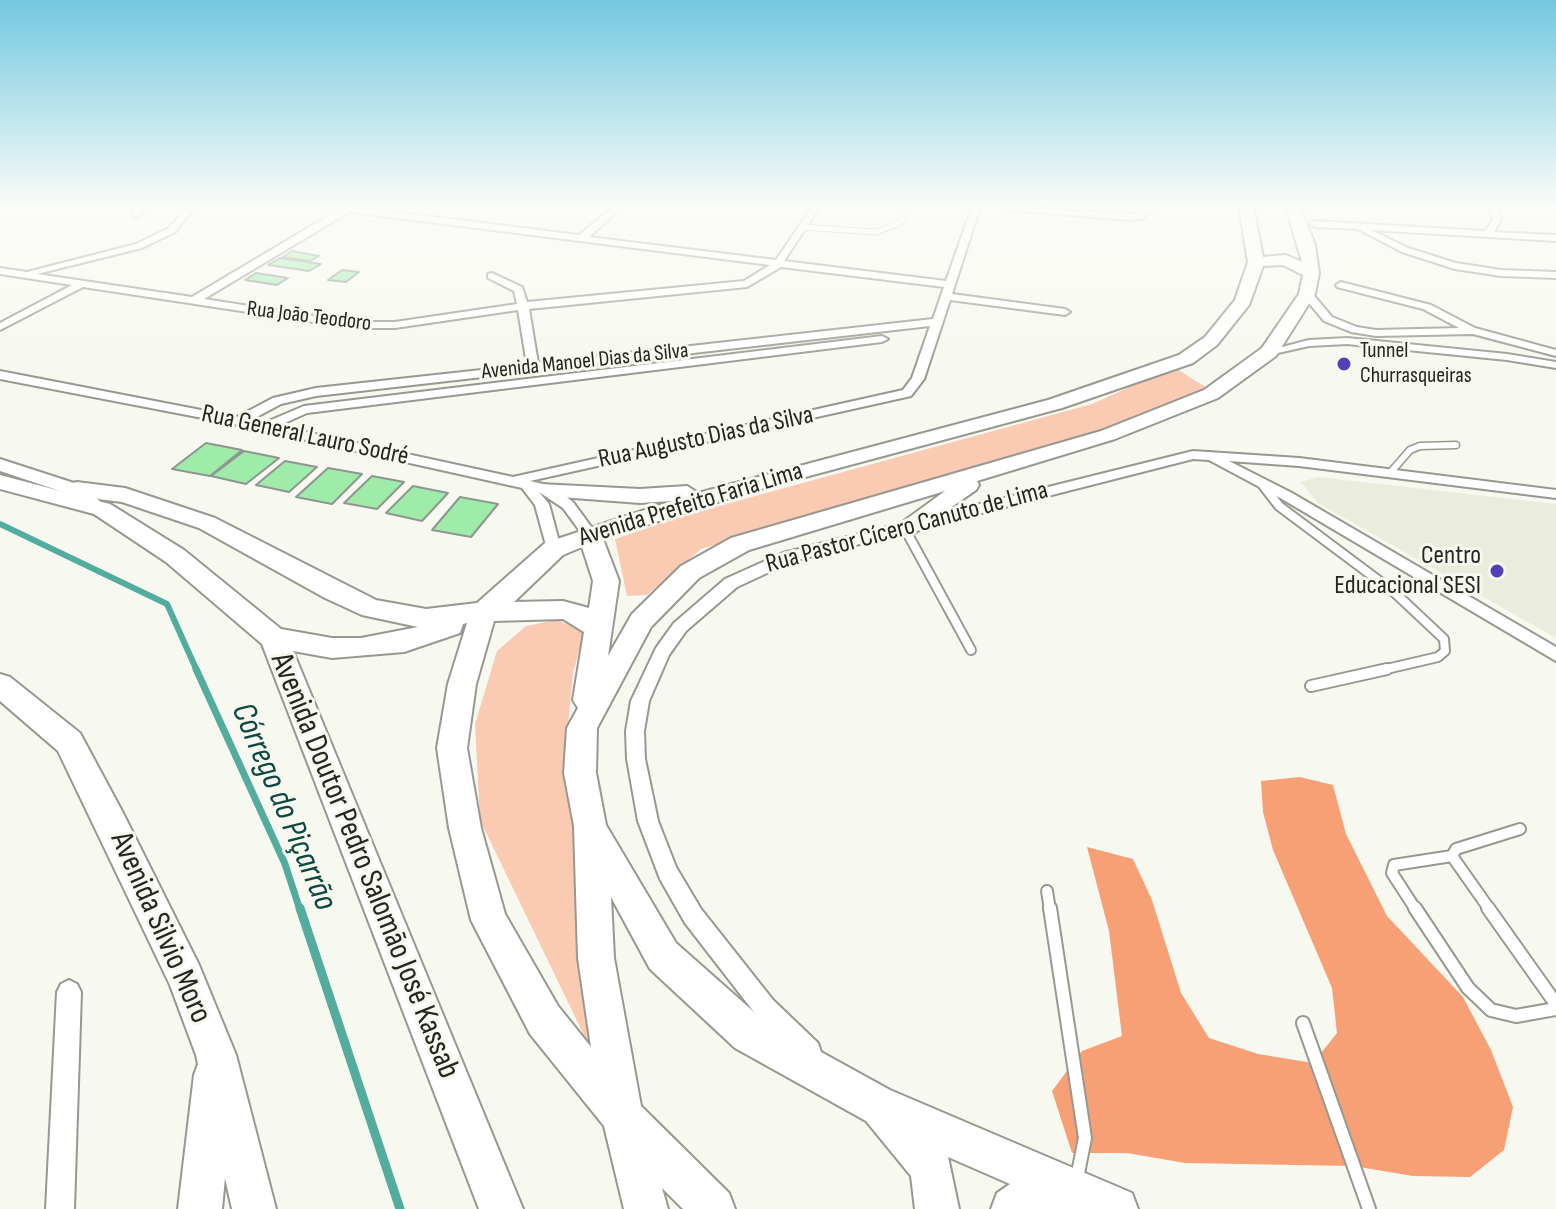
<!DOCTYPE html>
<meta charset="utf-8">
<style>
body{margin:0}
canvas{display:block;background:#f7f8ef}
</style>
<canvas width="1556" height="1209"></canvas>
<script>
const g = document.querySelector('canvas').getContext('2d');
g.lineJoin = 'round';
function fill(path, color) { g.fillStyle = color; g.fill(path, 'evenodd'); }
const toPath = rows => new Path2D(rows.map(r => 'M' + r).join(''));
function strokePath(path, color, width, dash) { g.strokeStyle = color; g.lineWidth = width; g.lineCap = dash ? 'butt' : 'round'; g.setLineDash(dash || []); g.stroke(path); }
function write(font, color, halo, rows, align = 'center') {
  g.font = font + ' "Sofia Sans Condensed",sans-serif'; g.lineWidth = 6; g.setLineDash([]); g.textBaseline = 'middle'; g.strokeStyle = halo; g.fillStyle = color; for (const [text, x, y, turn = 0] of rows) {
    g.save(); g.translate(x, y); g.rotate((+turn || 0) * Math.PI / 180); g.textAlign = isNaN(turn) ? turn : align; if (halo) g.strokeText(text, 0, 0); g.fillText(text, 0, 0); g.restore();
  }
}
fill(toPath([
 [1318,477,1556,504,1556,638,1318,503,1301,482]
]), '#eaeddd');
fill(toPath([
 [1174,367,1210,390,1111,430,701,549,647,595,627,596,615,539,682,516,1092,404],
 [556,620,584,631,573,673,566,746,592,1052,480,820,475,724,497,651,526,626]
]), '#facab3');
fill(toPath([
 [1300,777,1333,785,1346,834,1387,916,1463,997,1491,1050,1513,1107,1504,1150,1470,1177,1413,1176,1353,1166,1185,1163,1127,1153,1072,1153,1052,1091,1082,1051,1122,1036,1109,931,1087,847,1133,859,1152,900,1181,993,1209,1038,1258,1054,1313,1063,1337,1033,1332,988,1273,850,1263,812,1261,781]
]), '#f7a076');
strokePath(toPath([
 [0,524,167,604,197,671]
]), '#52ad9f', 6);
strokePath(toPath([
 [196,669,285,864,300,910]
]), '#52ad9f', 7);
strokePath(toPath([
 [300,908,400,1209]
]), '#52ad9f', 9);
const building = toPath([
 [292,251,303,253,319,256,310,261,283,257,292,251],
 [280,258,321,264,309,271,268,265,280,258],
 [342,270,359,272,346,282,328,280,342,270],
 [256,273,288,278,277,285,245,280,256,273],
 [206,443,242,450,210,476,172,469,206,443],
 [244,451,279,458,246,484,211,476,244,451],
 [285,461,317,467,289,492,256,485,285,461],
 [328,468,362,474,332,504,296,497,328,468],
 [372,476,404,482,377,509,344,503,372,476],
 [413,486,448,493,422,521,386,513,413,486],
 [460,497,498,504,471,537,432,530,460,497]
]);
fill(building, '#9fecaa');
strokePath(building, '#8f9690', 2);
const laneFar4 = toPath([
 [802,227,876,232,897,224,904,217]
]);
const laneFar3 = toPath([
 [1390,473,1410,450,1420,446,1456,445]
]);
const laneFar2 = toPath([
 [1262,484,1279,506,1394,592,1444,639,1445,651,1438,657,1378,671],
 [905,529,971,650]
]);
const laneFar1 = toPath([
 [1311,686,1387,669],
 [1047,891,1050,910],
 [1416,910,1392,873,1394,865,1452,856],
 [1490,910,1452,856,1456,849,1520,829]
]);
const lane = toPath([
 [1050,908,1085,1138,1077,1178],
 [1415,908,1468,988,1491,1010,1516,1016,1556,1009],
 [1488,908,1556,1004],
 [1303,1023,1369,1209]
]);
const street = toPath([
 [138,207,147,207,139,216,133,216,132,214,138,207],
 [187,207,195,207,175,232,142,248,37,274,192,297,338,210,329,207,354,207,579,235,613,207,622,207,589,237,776,260,812,207,820,207,784,261,946,281,972,207,980,207,952,294,1065,309,1070,312,1065,315,950,300,924,379,911,396,530,481,552,486,573,502,597,535,590,540,585,538,563,508,539,492,549,504,561,549,554,554,547,549,535,505,522,488,239,425,0,379,0,371,237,417,273,398,316,388,527,365,518,310,395,328,353,328,83,287,0,330,0,323,72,285,0,274,0,268,27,272,136,244,169,228,187,207],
 [349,212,770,265,744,281,527,302,522,287,492,273,488,274,488,278,514,291,517,304,395,322,353,322,204,299,349,212],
 [781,267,944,287,933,319,538,363,529,309,747,287,781,267],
 [930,326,912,378,903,390,513,477,278,426,307,413,882,342,888,339,882,336,304,406,264,423,251,420,281,404,316,396,930,326],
 [1003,207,1131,214,1139,214,1146,207,1155,207,1145,218,1131,220,1007,210,1003,207],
 [1490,207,1498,207,1501,220,1494,232,1556,235,1556,241,1371,230,1408,248,1456,263,1501,270,1556,272,1556,278,1501,276,1455,269,1402,252,1358,229,1315,227,1310,224,1315,221,1485,231,1493,220,1490,207],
 [1341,282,1431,305,1475,328,1556,350,1556,356,1473,334,1376,336,1351,332,1324,321,1303,296,1303,292,1311,292,1332,317,1357,327,1376,330,1459,328,1423,309,1337,287,1336,285,1341,282],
 [1347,338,1507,354,1556,362,1556,368,1507,360,1347,344,1309,346,1269,355,1263,352,1309,340,1347,338],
 [1193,451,1299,458,1556,490,1556,498,1299,466,1229,461,1292,493,1556,647,1556,661,1282,499,1209,460,1193,459,793,561,737,587,686,631,669,655,649,701,644,731,645,759,658,821,676,867,701,909,773,1000,818,1043,821,1052,818,1061,809,1064,800,1061,757,1016,685,923,660,879,638,821,627,759,626,731,631,701,656,648,674,623,725,579,783,553,1193,451],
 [69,980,77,984,81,992,74,1209,46,1209,57,992,61,984,69,980]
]);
const secondary = toPath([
 [0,459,77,484,101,502,98,506,84,506,63,492,0,471,0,459]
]);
const primary = toPath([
 [1239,207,1253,207,1263,257,1286,255,1302,262,1286,207,1300,207,1315,245,1319,273,1315,294,1276,356,1218,398,1115,439,977,481,979,485,976,490,913,534,897,534,893,529,945,491,749,550,699,578,651,627,597,728,596,773,606,825,676,943,763,1020,890,1090,1132,1193,1138,1209,991,1209,997,1193,1010,1184,948,1157,959,1209,915,1209,911,1176,866,1121,735,1048,650,969,611,897,614,958,641,1106,729,1193,735,1209,683,1209,662,1188,668,1209,624,1209,604,1126,530,1034,471,920,449,828,437,748,448,684,467,623,463,624,460,633,404,652,332,658,293,651,523,1209,479,1209,262,644,166,562,94,514,0,489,0,475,68,493,66,489,69,484,77,482,125,488,215,518,376,600,426,609,477,603,545,543,672,501,640,503,547,496,536,489,539,484,640,489,687,486,698,493,1048,400,1179,355,1205,337,1235,300,1248,262,1239,207],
 [1283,265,1303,275,1299,294,1262,348,1204,390,1101,431,731,538,681,566,632,614,608,656,619,581,603,539,742,494,1062,408,1193,363,1217,345,1249,305,1263,266,1283,265],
 [82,497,122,502,199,528,325,598,362,615,418,627,361,638,332,638,281,629,184,550,110,504,82,497],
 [582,547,593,581,589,608,563,601,514,602,563,555,582,547],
 [563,619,584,632,573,700,578,708,567,728,564,773,574,826,578,958,591,1047,558,1006,505,914,481,828,467,748,476,684,494,621,563,619],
 [0,674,10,677,80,733,123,813,199,965,236,1055,276,1209,232,1209,225,1178,222,1209,178,1209,194,1075,198,1064,196,1055,170,985,58,751,0,701,0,674]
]);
strokePath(laneFar4, '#979890', 7);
strokePath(laneFar3, '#979890', 9);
strokePath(laneFar2, '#979890', 12);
strokePath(laneFar1, '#979890', 14);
strokePath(lane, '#979890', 16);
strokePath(street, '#979890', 4);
strokePath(secondary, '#979890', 4);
strokePath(primary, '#979890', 4);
strokePath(laneFar4, '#fff', 5);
strokePath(laneFar3, '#fff', 6);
strokePath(laneFar2, '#fff', 8);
strokePath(laneFar1, '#fff', 10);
strokePath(lane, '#fff', 12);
fill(street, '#fff');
fill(secondary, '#fff');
fill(primary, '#fff');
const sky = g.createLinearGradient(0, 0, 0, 376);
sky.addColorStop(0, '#73c8e0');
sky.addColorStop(0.55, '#fbfcf8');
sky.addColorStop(1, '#fbfcf800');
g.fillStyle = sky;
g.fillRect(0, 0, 1556, 376);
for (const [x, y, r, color] of [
 [1344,364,8,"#5340b8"],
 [1497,571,8,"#5340b8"]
]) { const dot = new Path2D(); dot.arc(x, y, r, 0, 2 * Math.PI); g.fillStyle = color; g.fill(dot); strokePath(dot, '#f7f8ef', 3); }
write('22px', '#252522', '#f7f8ef', [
 ["Rua João Teodoro",309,317,7],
 ["Avenida Manoel Dias da Silva",585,362,-6]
]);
write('22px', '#252522', '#f7f8ef', [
 ["Tunnel",1360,351],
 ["Churrasqueiras",1360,376]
], 'left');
write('26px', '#252522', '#f7f8ef', [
 ["Rua General Lauro Sodré",305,436,12],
 ["Rua Augusto Dias da Silva",706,438,-12],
 ["Avenida Prefeito Faria Lima",691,505,-17],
 ["Rua Pastor Cícero Canuto de Lima",907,528,-15]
]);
write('26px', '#252522', '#f7f8ef', [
 ["Centro",1481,556],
 ["Educacional SESI",1481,586]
], 'right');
write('32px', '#252522', '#f7f8ef', [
 ["Avenida Doutor Pedro Salomão José Kassab",364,866,68],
 ["Avenida Silvio Moro",160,928,66]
]);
write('italic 34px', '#0c4840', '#f7f8ef', [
 ["Córrego do Piçarrão",283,807,67]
]);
</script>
